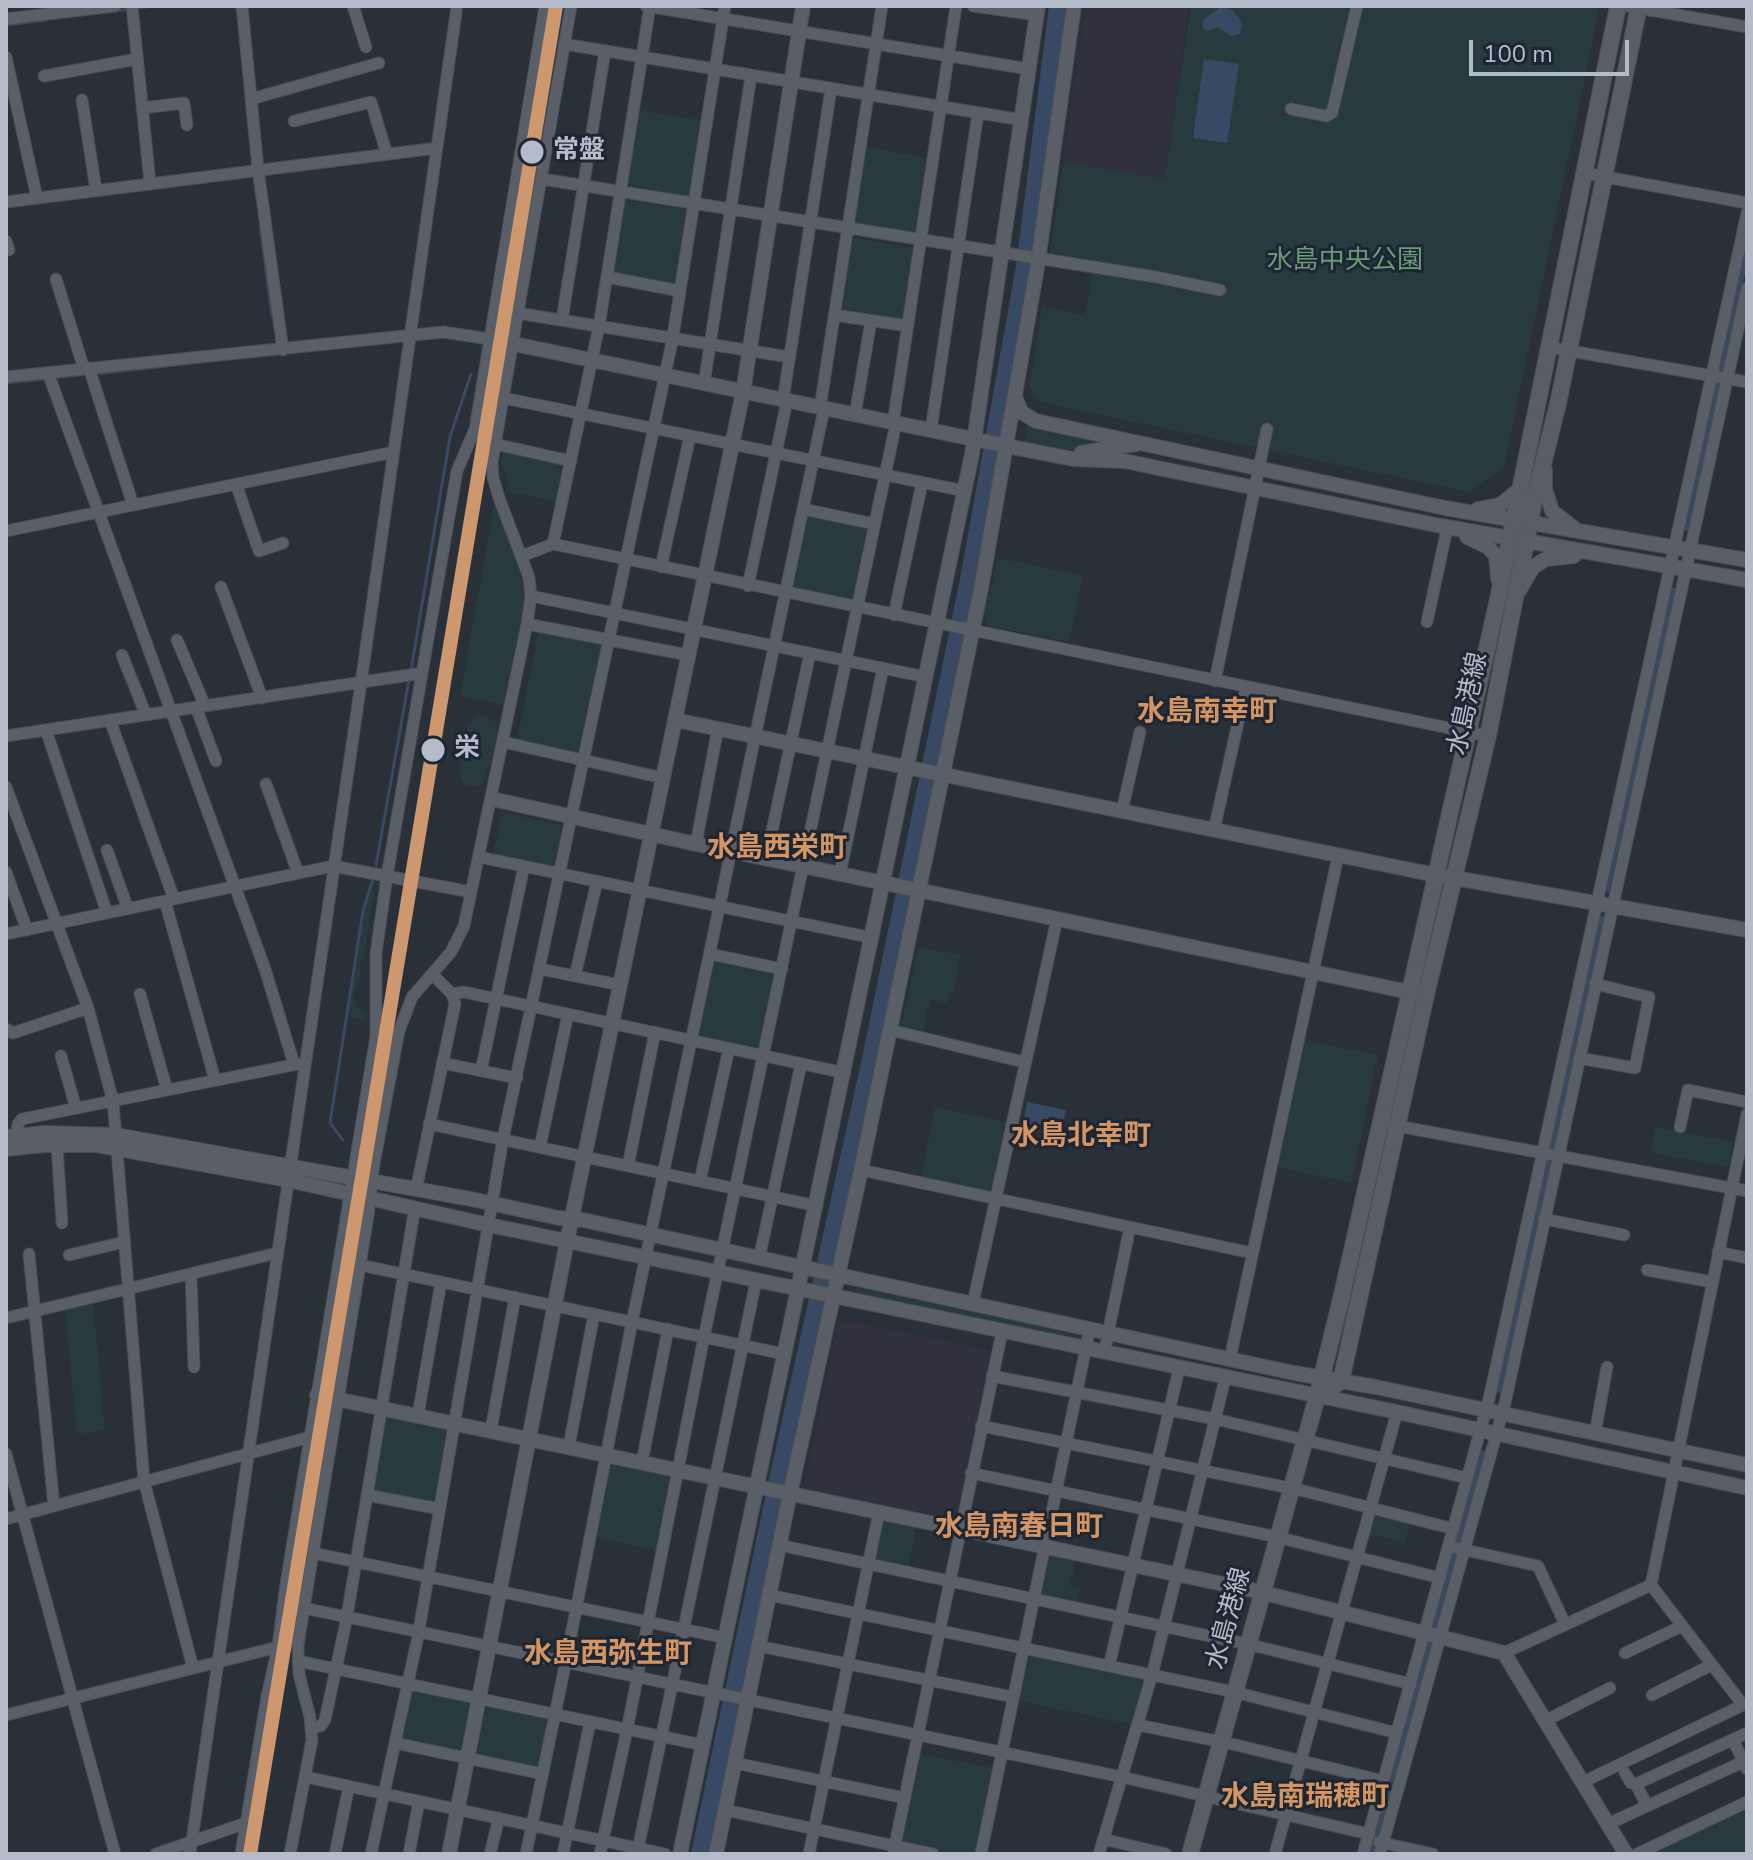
<!DOCTYPE html>
<meta charset="utf-8">
<style>
body{margin:0}
#map{position:relative;width:1753px;height:1860px;overflow:hidden;background:#2a3038;font-family:"Nunito Sans",sans-serif}
canvas{display:block}
.frame{position:absolute;inset:0;border:8px solid #b4bcc9;pointer-events:none}
.scale{position:absolute;left:1469px;top:40px;width:160px;height:36px;box-sizing:border-box;border:4px solid #b4bcc9;border-top:0;padding-left:10px;font-size:24px;line-height:28px;white-space:nowrap;color:#b4bcc9;-webkit-text-stroke:6px #1d2633;paint-order:stroke}
</style>
<div id="map">
<canvas width="1753" height="1860"></canvas>
<div class="frame"></div>
<div class="scale">100 m</div>
</div>
<script>
const g = document.querySelector('canvas').getContext('2d');
g.lineJoin = 'round';
function fill(path, color) { g.fillStyle = color; g.fill(path, 'evenodd'); }
const toPath = rows => new Path2D(rows.map(r => 'M' + r).join(''));
function strokePath(path, color, width, dash) { g.strokeStyle = color; g.lineWidth = width; g.lineCap = dash ? 'butt' : 'round'; g.setLineDash(dash || []); g.stroke(path); }
function write(font, color, halo, rows, align = 'center') {
  g.font = font + ' "Nunito Sans","Noto Sans JP",sans-serif'; g.lineWidth = 6; g.setLineDash([]); g.textBaseline = 'middle'; g.strokeStyle = halo; g.fillStyle = color; for (const [text, x, y, turn = 0] of rows) {
    g.save(); g.translate(x, y); g.rotate((+turn || 0) * Math.PI / 180); g.textAlign = isNaN(turn) ? turn : align; if (halo) g.strokeText(text, 0, 0); g.fillText(text, 0, 0); g.restore();
  }
}
fill(toPath([
 [1086,6,1189,6,1164,179,1063,162],
 [851,1321,993,1351,959,1520,810,1490,805,1481,837,1327]
]), '#31303e');
fill(toPath([
 [1191,6,1600,6,1504,468,1469,492,1039,402,1029,387,1042,307,1085,315,1094,262,1050,254,1063,162,1164,179],
 [637,110,704,121,691,197,625,184],
 [864,146,930,159,919,234,853,222],
 [623,200,689,210,677,286,612,275],
 [851,237,917,248,906,323,839,312],
 [1027,422,1113,443,1079,449,1054,449,1024,443],
 [503,451,557,462,564,475,558,502,510,492,501,459],
 [495,500,524,577,526,591,526,606,506,705,460,696],
 [806,514,871,527,855,601,790,588],
 [998,558,1083,576,1069,642,989,626,984,615],
 [539,629,604,642,579,756,517,742],
 [481,715,494,720,500,736,483,784,473,787,465,785,459,775,468,726,473,719],
 [506,813,566,826,557,869,493,855,501,817],
 [374,878,376,878,364,959,360,964,360,980,353,995,356,1006,364,1011,365,1021,347,1015,364,912],
 [918,947,961,955,954,991,950,991,948,1003,930,999,923,1033,901,1028],
 [715,959,778,973,761,1049,698,1035],
 [1301,1040,1378,1055,1352,1183,1275,1167],
 [935,1107,1008,1123,993,1191,988,1193,921,1179],
 [1655,1127,1733,1142,1729,1167,1651,1153],
 [856,1288,1083,1335,1084,1337,1082,1340,855,1293],
 [93,1303,105,1430,77,1434,65,1309],
 [386,1415,449,1429,436,1506,373,1491],
 [610,1462,675,1476,659,1551,594,1537],
 [1374,1512,1410,1521,1405,1543,1368,1534],
 [881,1518,917,1525,908,1569,872,1561],
 [1057,1555,1076,1559,1070,1586,1080,1588,1076,1605,1041,1597,1048,1559],
 [1030,1654,1148,1679,1134,1725,1019,1701],
 [411,1687,472,1700,462,1754,401,1742],
 [487,1704,549,1716,539,1770,475,1756],
 [917,1753,993,1768,975,1854,946,1854,898,1844],
 [1747,1807,1747,1854,1648,1854]
]), '#273a3e');
fill(toPath([
 [1219,8,1227,8,1234,11,1242,23,1240,34,1231,36,1218,27,1207,31,1203,28,1203,20],
 [1204,59,1239,64,1227,143,1193,138],
 [1747,238,1747,266,1690,531,1683,530],
 [1670,587,1677,588,1609,892,1603,892],
 [1598,916,1605,916,1501,1393,1495,1392],
 [1027,1102,1066,1110,1061,1133,1023,1125],
 [1480,1450,1486,1451,1377,1854,1368,1854]
]), '#384963');
strokePath(toPath([
 [114,11,154,6],
 [6,25,47,20],
 [260,224,272,316],
 [1020,251,1052,6],
 [96,374,192,363],
 [52,378,89,374],
 [6,383,45,379],
 [988,436,1019,259],
 [955,621,986,448],
 [411,670,450,437,471,374],
 [926,766,954,629],
 [376,865,409,680],
 [902,880,924,774],
 [343,1140,330,1123,363,911,373,878],
 [821,1268,899,891],
 [772,1486,814,1298],
 [695,1854,770,1494]
]), '#384963', 3);
strokePath(toPath([
 [701,1854,779,1480,871,1064,970,580,1026,267,1059,6]
]), '#384963', 20);
const minor = toPath([
 [132,6,150,183],
 [242,6,258,169,283,350],
 [353,6,366,47],
 [646,6,1029,69],
 [973,6,1037,15],
 [1627,6,1747,27],
 [6,19,115,6],
 [564,44,1022,120],
 [6,57,37,198],
 [44,76,137,59],
 [251,99,379,63],
 [82,100,96,190],
 [142,108,184,103,187,125],
 [1291,109,1326,116,1332,113,1357,6],
 [294,121,371,102,387,154],
 [1584,173,1747,203],
 [542,179,1156,277,1220,290],
 [6,202,437,148],
 [6,241,9,250],
 [607,277,680,291],
 [56,279,84,369],
 [517,313,789,357],
 [834,315,908,326],
 [562,320,605,51],
 [1548,347,1747,382],
 [89,368,133,505],
 [48,373,265,969,294,1064],
 [6,377,443,332,490,339],
 [704,384,751,76],
 [503,398,965,491],
 [783,400,831,89],
 [820,408,882,6],
 [855,415,871,321],
 [893,423,956,6],
 [931,430,978,113],
 [495,444,571,461],
 [236,484,259,551,283,543],
 [803,509,875,524],
 [6,531,394,452],
 [553,544,599,326,650,6],
 [522,556,553,544,1488,736],
 [661,567,690,436],
 [748,586,787,401],
 [221,587,262,698],
 [531,596,926,677],
 [894,615,922,483],
 [1427,622,1447,529],
 [527,624,688,655],
 [177,640,205,706],
 [122,655,146,715],
 [1215,681,1267,429],
 [196,707,216,761],
 [110,720,174,899],
 [46,730,107,913],
 [6,736,422,673],
 [503,742,663,778],
 [266,784,298,873],
 [6,787,88,1008,113,1101,144,1481,193,1668],
 [1122,811,1140,732],
 [1214,830,1246,687],
 [696,844,718,728],
 [107,850,128,909],
 [479,857,873,938],
 [766,859,810,653],
 [6,872,27,930],
 [840,874,883,668],
 [165,901,215,1080],
 [6,934,333,866,471,892],
 [710,954,782,969],
 [540,969,620,985],
 [575,976,597,881],
 [140,994,167,1090],
 [452,994,464,992,845,1073],
 [6,1029,13,1033,88,1008],
 [890,1030,1024,1062],
 [61,1056,76,1108],
 [1579,1058,1635,1068,1649,997,1595,984],
 [442,1063,517,1078],
 [481,1071,524,866],
 [1381,1123,1747,1191],
 [429,1124,817,1206],
 [1680,1127,1688,1090,1747,1102],
 [17,1136,18,1124,22,1119,298,1064],
 [57,1145,62,1223],
 [540,1147,568,1014],
 [628,1166,655,1032],
 [861,1170,1252,1253],
 [700,1181,729,1048],
 [416,1190,455,1004,452,994,432,974],
 [1544,1219,1624,1235],
 [1718,1252,1747,1258],
 [29,1254,54,1506],
 [69,1255,124,1242],
 [759,1259,801,1064],
 [360,1265,784,1354],
 [1647,1270,1712,1282],
 [191,1274,194,1367],
 [973,1303,1057,919],
 [6,1318,277,1253],
 [1104,1353,1130,1227],
 [1230,1359,1338,856],
 [1179,1369,1109,1666,1234,1692,1397,1733],
 [992,1376,1215,1419,1467,1478],
 [418,1415,441,1282],
 [981,1426,1300,1490,1454,1529],
 [491,1430,515,1297],
 [1595,1433,1607,1367],
 [569,1446,594,1314],
 [6,1454,115,1854],
 [642,1462,668,1329],
 [971,1473,1277,1537,1440,1578],
 [367,1495,440,1509],
 [6,1519,310,1437],
 [779,1545,1247,1644,1411,1684],
 [1456,1548,1538,1566,1565,1624],
 [313,1553,726,1638],
 [769,1595,1109,1666],
 [284,1604,1122,1777,1369,1834],
 [758,1646,1013,1697],
 [1504,1653,1651,1585],
 [1625,1653,1682,1626],
 [298,1661,703,1745],
 [1652,1695,1711,1665],
 [1743,1705,1651,1585,1747,1114],
 [6,1715,278,1647],
 [1547,1720,1610,1688],
 [1138,1725,1232,1744,1384,1781],
 [312,1728,321,1726,325,1720,346,1622,415,1207],
 [1733,1740,1747,1769],
 [395,1743,543,1774],
 [735,1763,905,1798],
 [1625,1773,1631,1783,1636,1784,1647,1806],
 [306,1777,665,1854],
 [1583,1782,1743,1705,1746,1705],
 [1636,1784,1747,1733],
 [725,1810,933,1854],
 [1608,1824,1747,1760],
 [1103,1839,1166,1854],
 [1379,1842,1433,1854],
 [156,1854,246,1823],
 [190,1854,361,683,457,6],
 [241,1854,267,1696,278,1647,285,1590,376,1036,376,953,387,876,457,471,475,429,545,6],
 [290,1854,312,1740,310,1717,299,1674,298,1645,368,1216,374,1164,399,1031,412,997,451,952,464,926,527,624,531,596,529,577,499,498,493,477,492,462,571,6],
 [335,1854,349,1786],
 [371,1854,418,1636,503,1139,672,342,725,6],
 [409,1854,419,1801],
 [490,1854,499,1818],
 [526,1854,566,1661,632,1322,824,409],
 [563,1854,590,1722],
 [600,1854,627,1730,704,1337,896,423],
 [637,1854,756,1281],
 [809,1854,879,1512],
 [893,1854,1002,1332],
 [981,1854,1090,1328],
 [1099,1854,1152,1675,1225,1379],
 [1275,1854,1397,1412],
 [1363,1854,1489,1399,1747,213],
 [1380,1854,1505,1403,1747,288],
 [1637,1854,1747,1802]
]);
const tertiary = toPath([
 [490,339,1007,446,1073,459,1124,461,1441,526,1747,580],
 [1016,399,1021,412,1036,421,1445,508,1747,560],
 [1081,453,1136,444],
 [1545,469,1545,489,1552,511,1574,528],
 [1478,509,1500,505,1520,489],
 [1467,537,1488,547,1496,556,1498,579],
 [1519,591,1533,567,1546,559,1574,556],
 [675,720,1421,872,1747,930],
 [492,799,696,844,1419,994],
 [6,1137,45,1133,116,1135,471,1199,559,1218,583,1220,1294,1373,1376,1387,1747,1465],
 [6,1149,44,1145,96,1145,288,1180,489,1225,1397,1412,1747,1488],
 [317,1395,1252,1590,1504,1653,1626,1854],
 [449,1854,567,1241,743,392,803,6],
 [680,1854,972,454,1038,6],
 [716,1854,788,1503,861,1170,981,589,1037,268,1074,6]
]);
const secondary = toPath([
 [1317,1397,1341,1381,1426,995,1488,736,1534,501,1559,399,1639,6],
 [1190,1854,1317,1397,1342,1295,1498,599,1618,6]
]);
strokePath(minor, '#484c53', 13);
strokePath(tertiary, '#484c53', 16);
strokePath(secondary, '#484c53', 18);
strokePath(minor, '#5a5e66', 11);
strokePath(tertiary, '#5a5e66', 14);
strokePath(secondary, '#595d64', 16);
strokePath(toPath([
 [519,229,556,6]
]), '#595d64', 3, [8, 8]);
strokePath(toPath([
 [250,1854,556,6]
]), '#cd976f', 14);
for (const [x, y, r, color] of [
 [532,152,13,"#b4bcc9"],
 [433,750,13,"#b4bcc9"]
]) { const dot = new Path2D(); dot.arc(x, y, r, 0, 2 * Math.PI); g.fillStyle = color; g.fill(dot); strokePath(dot, '#1d2633', 3); }
write('bold 26px', '#b4bcc9', '#1d2633', [
 ["常盤",553,152],
 ["栄",454,750]
], 'left');
write('26px', '#6b9a76', '#1d2633', [
 ["水島中央公園",1345,262]
]);
write('26px', '#b4bcc9', '#1d2633', [
 ["水島港線",1469,704,-78],
 ["水島港線",1230,1619,-75]
]);
write('bold 28px', '#d59563', '#1d2633', [
 ["水島南幸町",1207,713],
 ["水島西栄町",777,849],
 ["水島北幸町",1081,1137],
 ["水島南春日町",1019,1528],
 ["水島西弥生町",608,1655],
 ["水島南瑞穂町",1305,1798]
]);
</script>
